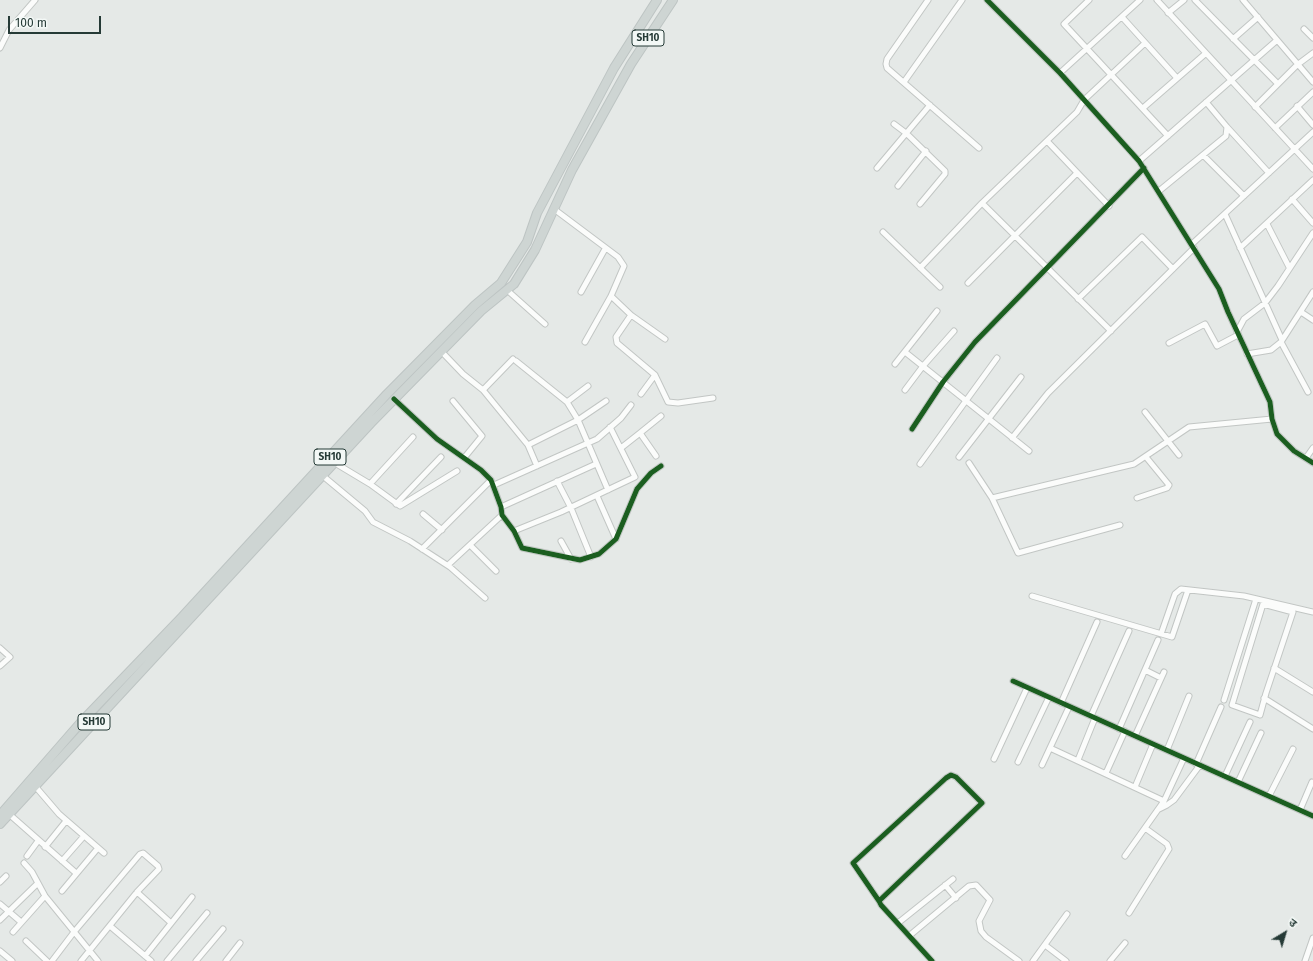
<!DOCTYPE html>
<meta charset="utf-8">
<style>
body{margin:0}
#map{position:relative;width:1313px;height:961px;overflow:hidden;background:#e5e9e7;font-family:"Fira Sans","Noto Sans Devanagari",sans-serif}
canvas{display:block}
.north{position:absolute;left:1265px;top:913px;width:40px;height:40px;-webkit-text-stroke:3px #f3f8f6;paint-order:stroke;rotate:38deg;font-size:11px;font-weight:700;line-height:16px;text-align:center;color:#253a36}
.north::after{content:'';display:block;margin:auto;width:14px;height:18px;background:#253a36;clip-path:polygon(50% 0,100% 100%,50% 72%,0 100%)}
.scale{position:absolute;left:8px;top:16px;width:93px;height:18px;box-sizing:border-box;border:2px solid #253a36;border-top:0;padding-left:5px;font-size:12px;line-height:14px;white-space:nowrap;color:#253a36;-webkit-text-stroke:3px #f3f8f6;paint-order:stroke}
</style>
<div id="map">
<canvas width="1313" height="961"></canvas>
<div class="north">उ</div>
<div class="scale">100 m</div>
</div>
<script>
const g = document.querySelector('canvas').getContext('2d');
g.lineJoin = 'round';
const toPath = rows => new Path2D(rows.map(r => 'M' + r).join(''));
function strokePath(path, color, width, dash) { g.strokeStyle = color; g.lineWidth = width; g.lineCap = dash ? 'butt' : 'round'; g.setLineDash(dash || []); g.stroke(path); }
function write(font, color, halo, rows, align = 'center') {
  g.font = font + ' "Fira Sans",sans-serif'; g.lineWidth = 3.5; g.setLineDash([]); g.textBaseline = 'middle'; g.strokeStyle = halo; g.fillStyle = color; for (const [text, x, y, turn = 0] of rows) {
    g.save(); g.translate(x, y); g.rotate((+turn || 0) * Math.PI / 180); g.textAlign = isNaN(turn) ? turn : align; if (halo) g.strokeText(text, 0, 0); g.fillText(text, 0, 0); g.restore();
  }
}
const minor = toPath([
 [928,0,887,59,886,64,887,68,979,148],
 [987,0,1060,73,1139,161,1219,289,1228,312,1270,402,1272,419,1277,434,1294,451,1313,463],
 [1089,0,1064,24,1168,136],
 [1157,0,1313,169],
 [1195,0,1278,84],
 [1243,0,1313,82],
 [1168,13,1184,0],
 [1122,17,1177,78],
 [1304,29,1313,38],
 [1233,39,1258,17],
 [0,48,9,30,35,0],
 [1060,73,1140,0],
 [904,82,962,0],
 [1297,106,1313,125],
 [1255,107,1297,65,1313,53],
 [1143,108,1205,54],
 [894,124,906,133,945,171,945,174,920,204],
 [1227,127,1269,173],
 [1275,128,1313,92],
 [1047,141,1109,206],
 [1203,155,1244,196],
 [1139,161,1276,41],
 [877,168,930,105],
 [898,186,926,151],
 [1159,191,1226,136,1227,127,1206,102],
 [1292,199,1313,223],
 [982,203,1111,331],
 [554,209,618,257,624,266,611,296,585,342],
 [1225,214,1282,340],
 [1267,224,1289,267],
 [883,232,940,287],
 [1192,244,1313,132],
 [1240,248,1313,180],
 [920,268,982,203,1077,112,1084,100,1145,43],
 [968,283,1077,173],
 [507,290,545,324],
 [581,292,605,249],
 [611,296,631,315,665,339],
 [1078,299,1142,237,1173,269],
 [1301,312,1313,320],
 [631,315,616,337,617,343,655,375,641,394],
 [1237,332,1244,319,1265,303,1278,286,1313,233],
 [1281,342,1308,392],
 [1169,343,1205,324,1217,346,1238,335],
 [441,351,463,374,483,390,528,445],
 [905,352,1029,451],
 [1247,354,1271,350,1281,342,1313,292],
 [516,361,567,402],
 [895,364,937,311],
 [655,375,668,402,678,403,713,398],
 [588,386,567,402,578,420,608,490],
 [483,390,513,359],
 [905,390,923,366,954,331],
 [394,399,437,439,481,470,491,480,501,507,502,515,514,531,522,548,580,560,599,554,616,539,637,489,651,473,661,466],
 [453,401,482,436,464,458],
 [1145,412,1179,455],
 [912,429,943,382,975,342,1144,168],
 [640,433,661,416],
 [1012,438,1048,393,1194,248],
 [621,448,640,433,656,456],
 [959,457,1021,377],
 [1306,458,1313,448],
 [335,463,370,484,400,506,457,471],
 [969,463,992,498,1018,553,1120,525],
 [920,464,997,358],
 [537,466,528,445,578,420,606,401],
 [323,476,365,511,373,522,410,541,450,567,485,598],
 [557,481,571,508,591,557],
 [370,484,413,437],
 [494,485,597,439,621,418,631,405],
 [597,496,616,539],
 [992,498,1134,464,1189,427,1272,419],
 [1137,498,1167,488,1169,485,1146,457],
 [396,504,441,457],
 [501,507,596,464],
 [423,514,442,530],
 [514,531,561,512,635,477,610,427],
 [561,541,571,559],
 [470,545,496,571],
 [422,549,491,480],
 [448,565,502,515],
 [1032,596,1172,637,1188,590],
 [1263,604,1293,612,1266,693,1260,715,1232,705,1263,604],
 [1161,634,1175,594,1181,589,1244,596,1313,612],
 [0,648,10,657,0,666],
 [1274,668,1313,692],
 [1145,670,1161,678],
 [1013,681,1313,816],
 [1264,698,1313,729],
 [1224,700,1256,599],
 [1061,703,1097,622],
 [1091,716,1129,631],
 [1119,729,1158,640],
 [1135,736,1164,672],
 [1050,748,1164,801],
 [1167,750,1189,696],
 [994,759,1027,688],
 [1078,760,1095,718],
 [1018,762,1049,697],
 [1196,764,1221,707],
 [1042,765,1069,707],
 [1106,773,1125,731],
 [1225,776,1250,722],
 [1238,782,1261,733],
 [35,786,59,814,104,853],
 [1135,787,1153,744],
 [1269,796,1293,749],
 [1159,809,1167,805,1174,800,1200,765],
 [1300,810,1312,782],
 [9,814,76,873],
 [45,847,66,821],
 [27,856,38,841],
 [1125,856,1164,801,1184,758],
 [62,861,84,836],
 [24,863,32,872,45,896,98,961],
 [0,882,6,876],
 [945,885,956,898],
 [62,891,98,848],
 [137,892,170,922],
 [879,901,982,803,956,777,951,775,946,778,853,863,879,901,881,905,932,961],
 [0,904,21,922],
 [1129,913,1169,849,1167,844,1145,828],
 [0,920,37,884],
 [898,923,953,879],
 [110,926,151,961],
 [13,932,45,896],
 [909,936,969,886,976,885,990,900,979,921,981,931,986,937,1019,961],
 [26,941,47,961],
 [1045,945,1066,961],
 [0,951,12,961],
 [145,956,192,897],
 [52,961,74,932,140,854,143,853,158,866,159,869,137,892,81,961],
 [167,961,207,913],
 [196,961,223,929],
 [226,961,240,943],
 [1033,961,1067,914],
 [1110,961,1125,943],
 [1305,961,1313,938]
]);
const primary = toPath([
 [0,815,82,721,182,617,387,394,475,305,501,283,527,242,537,213,614,68,657,0],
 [0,824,371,423,481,311,514,284,535,250,572,170,631,64,673,0]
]);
strokePath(minor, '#c2c6c4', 7);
strokePath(primary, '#bdc4c3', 10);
strokePath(minor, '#fbfcfb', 5);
strokePath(primary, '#ced5d3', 8);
strokePath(toPath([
 [987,0,1060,73,1139,161,1219,289,1228,312,1270,402,1272,419,1277,434,1294,451,1313,463],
 [394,399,437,439,481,470,491,480,501,507,502,515,514,531,522,548,580,560,599,554,616,539,637,489,651,473,661,466],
 [912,429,943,382,975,342,1144,168],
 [1013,681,1313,816],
 [879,901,982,803,956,777,951,775,946,778,853,863,879,901,881,905,932,961]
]), '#1b5e20', 5);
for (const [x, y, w] of [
 [648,38,32],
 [330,457,32],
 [94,722,32]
]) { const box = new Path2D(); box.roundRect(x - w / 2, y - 8, w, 16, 3); g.fillStyle = '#f3f8f6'; g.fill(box); strokePath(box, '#253a36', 1); }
write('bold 10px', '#253a36', null, [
 ["SH10",648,38],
 ["SH10",330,457],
 ["SH10",94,722]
]);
</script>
